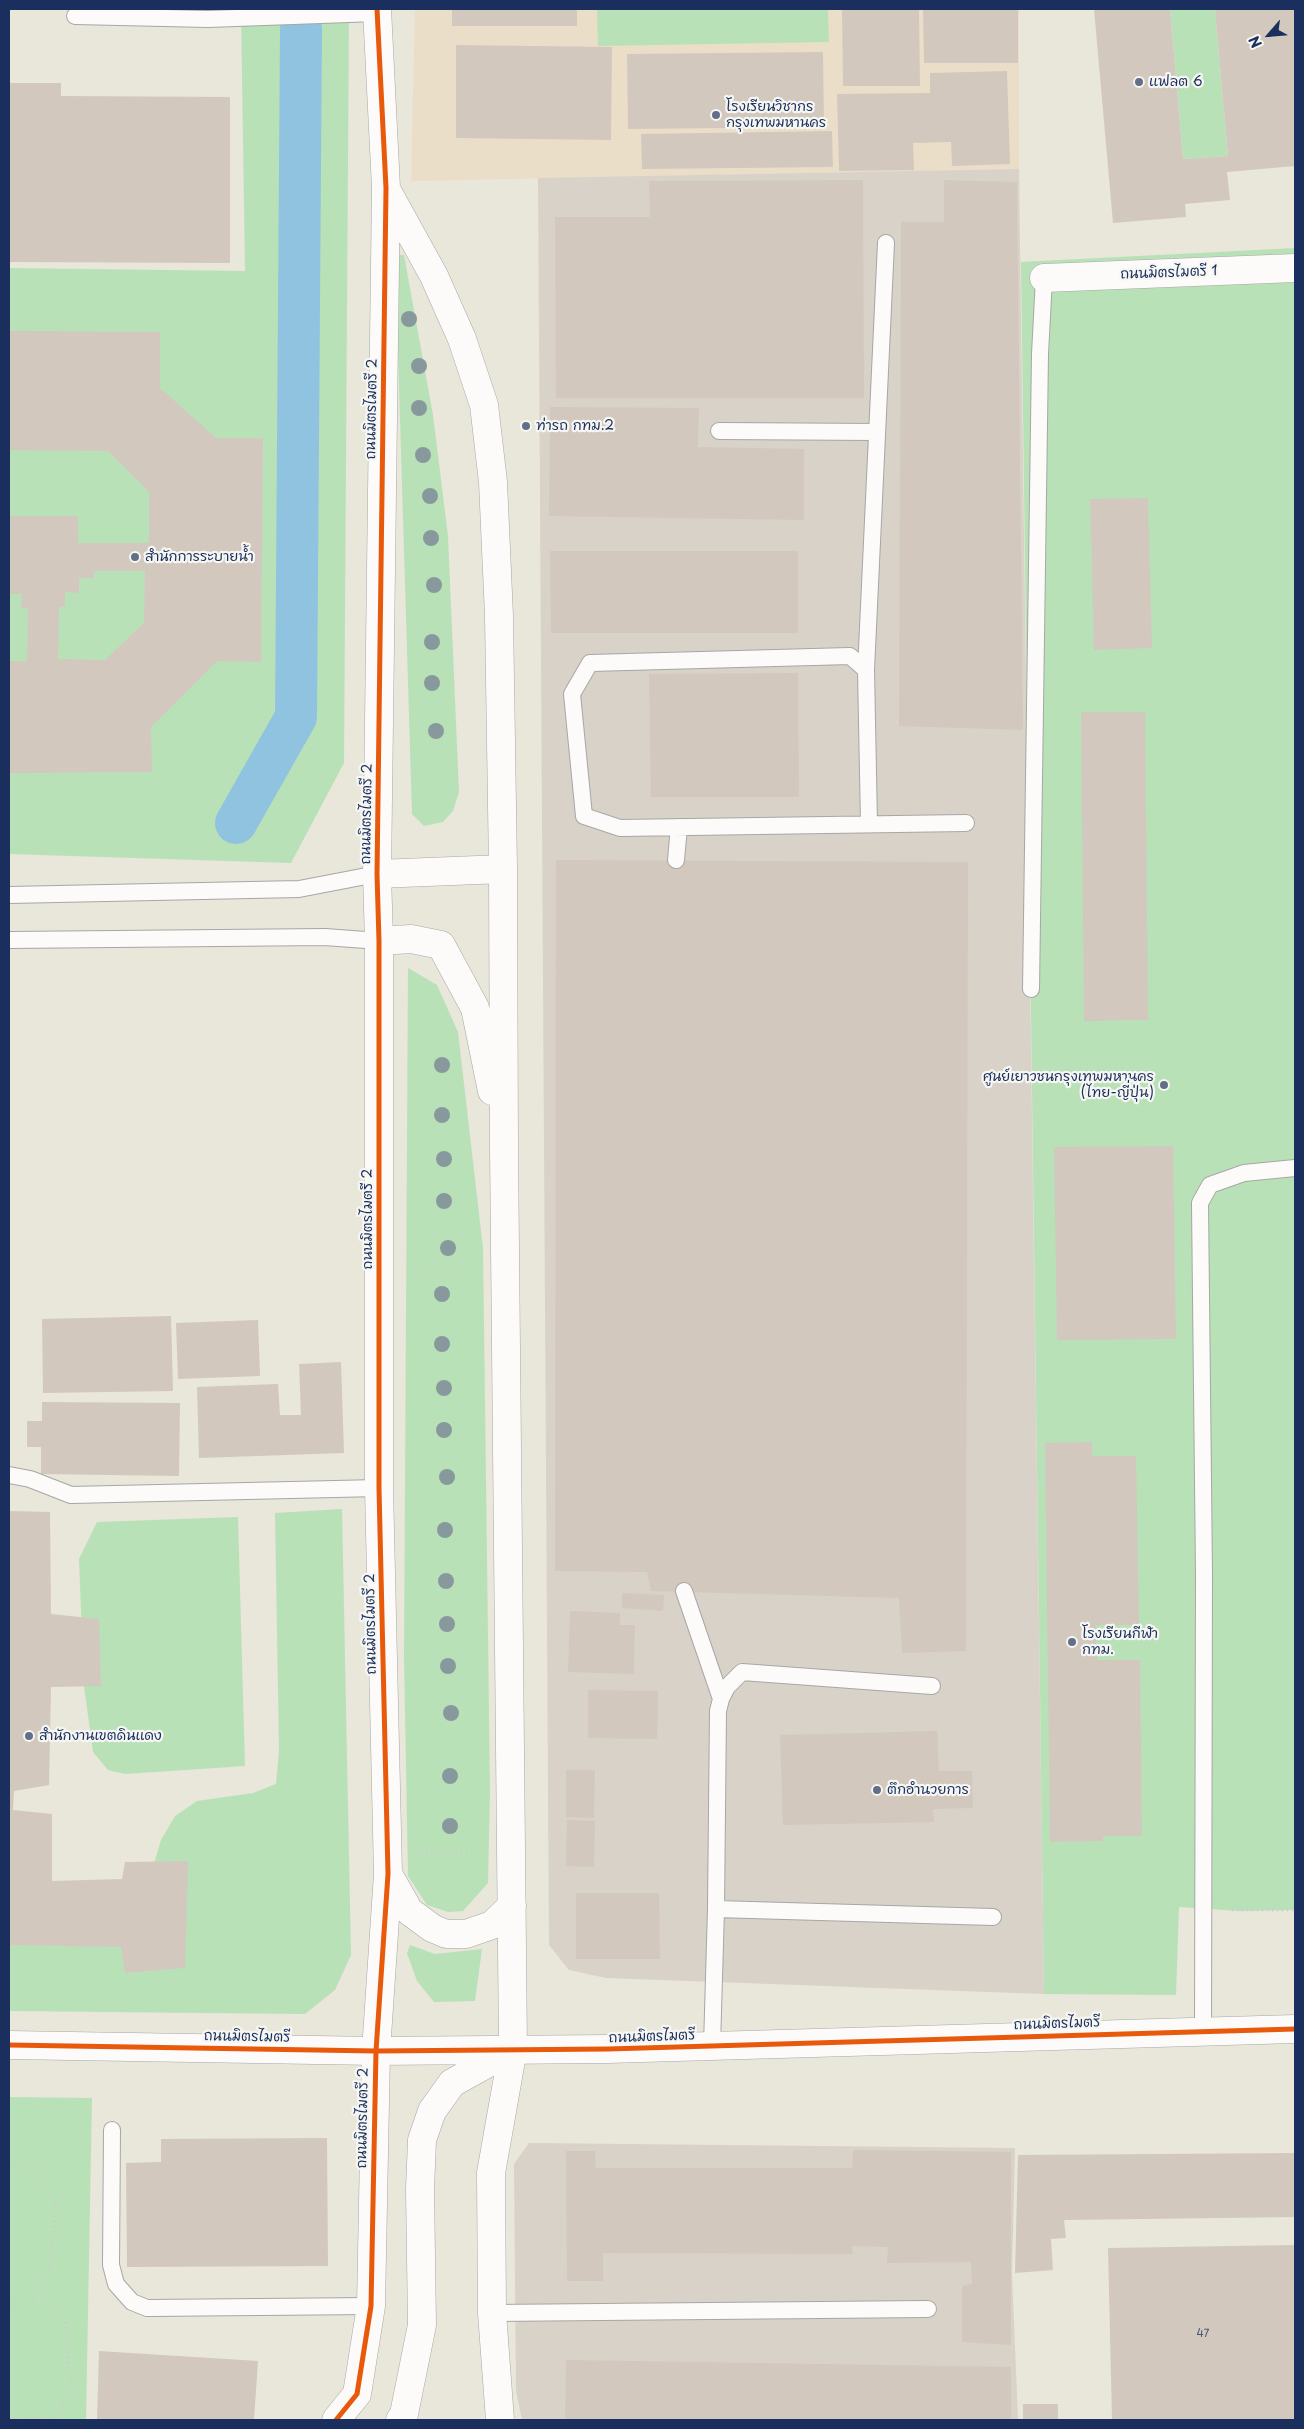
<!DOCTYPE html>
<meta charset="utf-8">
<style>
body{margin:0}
#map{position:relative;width:1304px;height:2429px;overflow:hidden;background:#e9e6da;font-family:"Playpen Sans",sans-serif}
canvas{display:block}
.frame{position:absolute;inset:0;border:10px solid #1b2f5e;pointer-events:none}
.north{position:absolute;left:1244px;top:10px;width:50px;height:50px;-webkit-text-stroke:4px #f6f6f2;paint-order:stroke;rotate:243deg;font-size:14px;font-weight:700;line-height:20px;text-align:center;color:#1b2f5e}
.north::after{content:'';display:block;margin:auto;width:18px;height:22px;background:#1b2f5e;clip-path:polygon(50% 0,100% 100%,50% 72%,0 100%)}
</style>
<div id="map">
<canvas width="1304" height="2429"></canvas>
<div class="frame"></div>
<div class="north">N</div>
</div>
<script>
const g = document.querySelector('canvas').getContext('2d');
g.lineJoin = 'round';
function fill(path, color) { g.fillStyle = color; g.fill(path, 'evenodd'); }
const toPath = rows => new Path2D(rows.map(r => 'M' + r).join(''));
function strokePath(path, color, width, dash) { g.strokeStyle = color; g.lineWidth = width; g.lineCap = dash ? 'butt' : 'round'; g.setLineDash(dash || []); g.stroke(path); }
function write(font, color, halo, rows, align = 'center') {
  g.font = font + ' "Playpen Sans","Playpen Sans Thai",sans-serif'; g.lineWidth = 4.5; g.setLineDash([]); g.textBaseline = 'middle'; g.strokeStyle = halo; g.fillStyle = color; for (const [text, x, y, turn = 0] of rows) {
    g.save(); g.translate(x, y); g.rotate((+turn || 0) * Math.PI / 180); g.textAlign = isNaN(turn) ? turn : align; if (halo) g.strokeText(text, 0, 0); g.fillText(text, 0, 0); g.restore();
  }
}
fill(toPath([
 [415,9,1019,9,1019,169,411,181]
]), '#ebdec9');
fill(toPath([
 [1019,169,1044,1994,606,1978,569,1970,549,1945,538,178],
 [529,2143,1015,2148,1012,2274,1018,2420,522,2420,516,2391,514,2164]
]), '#d9d2c8');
fill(toPath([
 [241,9,349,9,344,763,291,863,9,854,9,268,245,271],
 [597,9,828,9,829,42,598,46],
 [1170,9,1215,9,1228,156,1183,159],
 [1295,248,1295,1910,1239,1911,1179,1907,1176,1995,1044,1994,1021,262],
 [395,254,404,255,433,415,448,536,459,792,453,811,443,822,424,826,412,814],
 [408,968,437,985,458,1032,483,1248,490,1791,488,1883,463,1911,448,1912,427,1905,408,1876,404,1657],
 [342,1509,351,1955,335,1990,305,2014,9,2011,9,1924,145,1894,161,1840,175,1816,197,1801,253,1793,276,1784,279,1750,275,1513],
 [238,1517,245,1766,125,1774,108,1770,93,1752,84,1686,79,1559,97,1522],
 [410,1945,435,1954,482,1949,475,2001,434,2002,417,1981,407,1953],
 [9,2097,92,2098,86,2420,9,2420]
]), '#b9e1b7');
strokePath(toPath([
 [236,823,296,717,301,29]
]), '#90c3e0', 42);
fill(toPath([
 [452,9,577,9,577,26,452,26],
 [842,9,919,9,920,86,843,86],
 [923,9,1018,9,1018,63,924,63],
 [1094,9,1170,9,1183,159,1228,156,1215,9,1295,9,1295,166,1227,172,1230,200,1185,204,1186,217,1113,223],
 [456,45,612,47,611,140,456,138],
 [823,52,824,127,628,129,627,54],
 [1007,71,1010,164,952,166,951,142,913,143,914,170,839,171,837,94,930,93,930,73],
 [9,83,61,83,61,96,230,97,230,263,9,262],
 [832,131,833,167,642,169,641,134],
 [863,180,864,398,556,398,555,217,650,217,649,181],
 [944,180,1017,182,1023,730,899,726,901,222,944,222],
 [9,331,160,332,160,388,216,438,263,438,261,662,217,661,151,727,152,772,9,773,9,661,27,661,28,608,21,608,22,594,9,594,9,516,78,516,78,543,149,543,149,492,108,451,9,450],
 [94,571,145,571,144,623,105,660,58,659,59,607,65,607,65,592,79,593,79,578,94,578],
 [550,407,699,408,698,447,804,449,804,520,549,516],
 [1148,498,1152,648,1094,650,1090,499],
 [550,551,798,551,798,633,551,633],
 [798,673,799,797,651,797,649,674],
 [1081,712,1145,712,1148,1020,1084,1021],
 [556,860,968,862,966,1651,902,1653,899,1598,651,1591,647,1572,555,1571],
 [1173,1146,1176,1339,1057,1340,1054,1147],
 [171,1316,173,1391,43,1393,42,1319],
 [258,1320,260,1376,178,1379,176,1323],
 [341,1362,344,1453,199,1458,197,1387,278,1384,280,1415,301,1415,299,1364],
 [42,1402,180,1403,179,1476,41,1474,41,1447,27,1447,27,1421,42,1421],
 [1092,1442,1092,1456,1136,1456,1139,1625,1096,1625,1097,1660,1140,1660,1142,1836,1103,1836,1103,1841,1050,1842,1045,1443],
 [9,1511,50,1512,51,1614,99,1619,101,1686,51,1687,49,1785,14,1791,13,1810,52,1814,52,1881,122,1879,125,1862,188,1861,185,1968,125,1973,121,1947,9,1945],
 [622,1593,664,1595,663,1611,622,1608],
 [570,1611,620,1613,620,1625,635,1625,634,1674,568,1672],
 [588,1690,658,1691,657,1739,588,1738],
 [937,1731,939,1771,972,1771,973,1808,933,1809,934,1822,783,1825,780,1735],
 [566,1770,595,1770,594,1818,566,1817],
 [567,1820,595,1821,594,1867,566,1866],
 [576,1893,659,1893,660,1959,576,1959],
 [327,2138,328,2266,127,2267,126,2163,161,2162,161,2139],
 [853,2150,1011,2152,1011,2345,962,2342,962,2286,972,2284,971,2262,887,2263,888,2247,852,2246,853,2254,603,2253,603,2281,567,2281,566,2151,595,2151,596,2168,852,2168],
 [1295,2153,1295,2217,1064,2220,1066,2238,1051,2239,1053,2270,1015,2273,1018,2155],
 [1295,2245,1295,2420,1112,2420,1108,2248],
 [99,2351,258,2361,254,2420,97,2420],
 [566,2360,1011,2367,1011,2420,565,2420],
 [1023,2404,1058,2404,1058,2420,1023,2420]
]), '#d2c8be');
const lane = toPath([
 [75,16,208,19,377,13],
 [719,431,877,432],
 [866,670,886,243],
 [869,824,866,670,850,656,590,663,572,694,584,816,620,828,966,823],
 [676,860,679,827],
 [9,895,299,889,377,874],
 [9,940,325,937,379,941],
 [1031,989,1040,354,1044,278],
 [9,1475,30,1479,71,1495,379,1488],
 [684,1591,721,1699],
 [716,1909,993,1917],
 [1203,2030,1204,1574,1200,1203,1210,1185,1244,1173,1295,1168],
 [712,2046,716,1909,718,1711,721,1699,727,1687,742,1672,932,1686],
 [112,2130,111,2265,116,2284,132,2302,147,2308,371,2306],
 [492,2313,928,2309]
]);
const street = toPath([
 [386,189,434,276,462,339,484,405,493,482,499,616,503,869,504,1149,513,2049,491,2173,492,2313,500,2420],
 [1044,278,1295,268],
 [377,874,503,869],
 [379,941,411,939,441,945,475,1008,492,1091],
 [388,1874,409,1911,432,1928,446,1934,466,1934,492,1925,512,1906],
 [336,2420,357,2394,371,2306,376,2051,388,1874,379,1488,379,941,377,874,386,188,377,9]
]);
const secondary = toPath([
 [9,2045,376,2051,608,2049,1295,2029],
 [400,2420,404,2414,422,2325,420,2189,422,2140,432,2111,452,2083,510,2051]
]);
strokePath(lane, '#a6a7a6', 18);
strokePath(street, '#a6a7a6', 29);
strokePath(secondary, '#a6a7a6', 29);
strokePath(toPath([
 [414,1270,470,1270],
 [421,1853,475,1854],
 [1232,1910,1295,1910],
 [9,2163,38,2170,56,2206,50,2267,30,2304,9,2305],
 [9,2419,57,2417,70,2389,65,2316,38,2290]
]), '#cbcccc', 3, [1, 4]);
strokePath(lane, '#fcfbf9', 16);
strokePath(street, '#fcfbf9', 28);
strokePath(secondary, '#fcfbf9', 28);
strokePath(toPath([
 [9,2045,376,2051,608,2049,1295,2029],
 [336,2420,357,2394,371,2306,376,2051,388,1874,379,1488,379,941,377,874,386,188,377,9]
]), '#e8590c', 5);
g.fillStyle = '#88999e';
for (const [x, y] of [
 [409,319],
 [419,366],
 [419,408],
 [423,455],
 [430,496],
 [431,538],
 [434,585],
 [432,642],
 [432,683],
 [436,731],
 [442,1065],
 [442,1115],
 [444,1159],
 [444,1201],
 [448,1248],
 [442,1294],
 [442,1344],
 [444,1388],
 [444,1430],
 [447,1477],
 [445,1530],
 [446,1581],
 [447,1624],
 [448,1666],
 [451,1713],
 [450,1776],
 [450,1826]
]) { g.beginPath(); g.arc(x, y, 8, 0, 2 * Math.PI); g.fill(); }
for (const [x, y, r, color] of [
 [1139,82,5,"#636f89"],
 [716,115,5,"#636f89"],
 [526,426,5,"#636f89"],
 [135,557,5,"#636f89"],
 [1164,1085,5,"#636f89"],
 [1072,1642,5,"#636f89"],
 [29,1736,5,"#636f89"],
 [877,1790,5,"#636f89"]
]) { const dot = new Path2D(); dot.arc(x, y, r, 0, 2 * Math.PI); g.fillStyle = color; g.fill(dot); strokePath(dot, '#f6f6f2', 2); }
write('11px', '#495576', null, [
 ["47",1203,2334]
]);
write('14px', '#1b2f5e', '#f6f6f2', [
 ["แฟลต 6",1149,82],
 ["โรงเรียนวิชากร",726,107],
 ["กรุงเทพมหานคร",726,123],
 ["ท่ารถ กทม.2",536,426],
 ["สำนักการระบายน้ำ",145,557],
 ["ศูนย์เยาวชนกรุงเทพมหานคร",1154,1077,"right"],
 ["(ไทย-ญี่ปุ่น)",1154,1093,"right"],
 ["โรงเรียนกีฬา",1082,1634],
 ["กทม.",1082,1650],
 ["สำนักงานเขตดินแดง",39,1736],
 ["ตึกอำนวยการ",887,1790]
], 'left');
write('14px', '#1b2f5e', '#f6f6f2', [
 ["ถนนมิตรไมตรี 1",1169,273,-2],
 ["ถนนมิตรไมตรี 2",372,409,-89],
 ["ถนนมิตรไมตรี 2",367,814,-89],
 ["ถนนมิตรไมตรี 2",368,1219,-90],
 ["ถนนมิตรไมตรี 2",371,1624,-91],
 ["ถนนมิตรไมตรี",1057,2024,-2],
 ["ถนนมิตรไมตรี",247,2037,1],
 ["ถนนมิตรไมตรี",652,2037,-2],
 ["ถนนมิตรไมตรี 2",363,2118,-89]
]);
</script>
